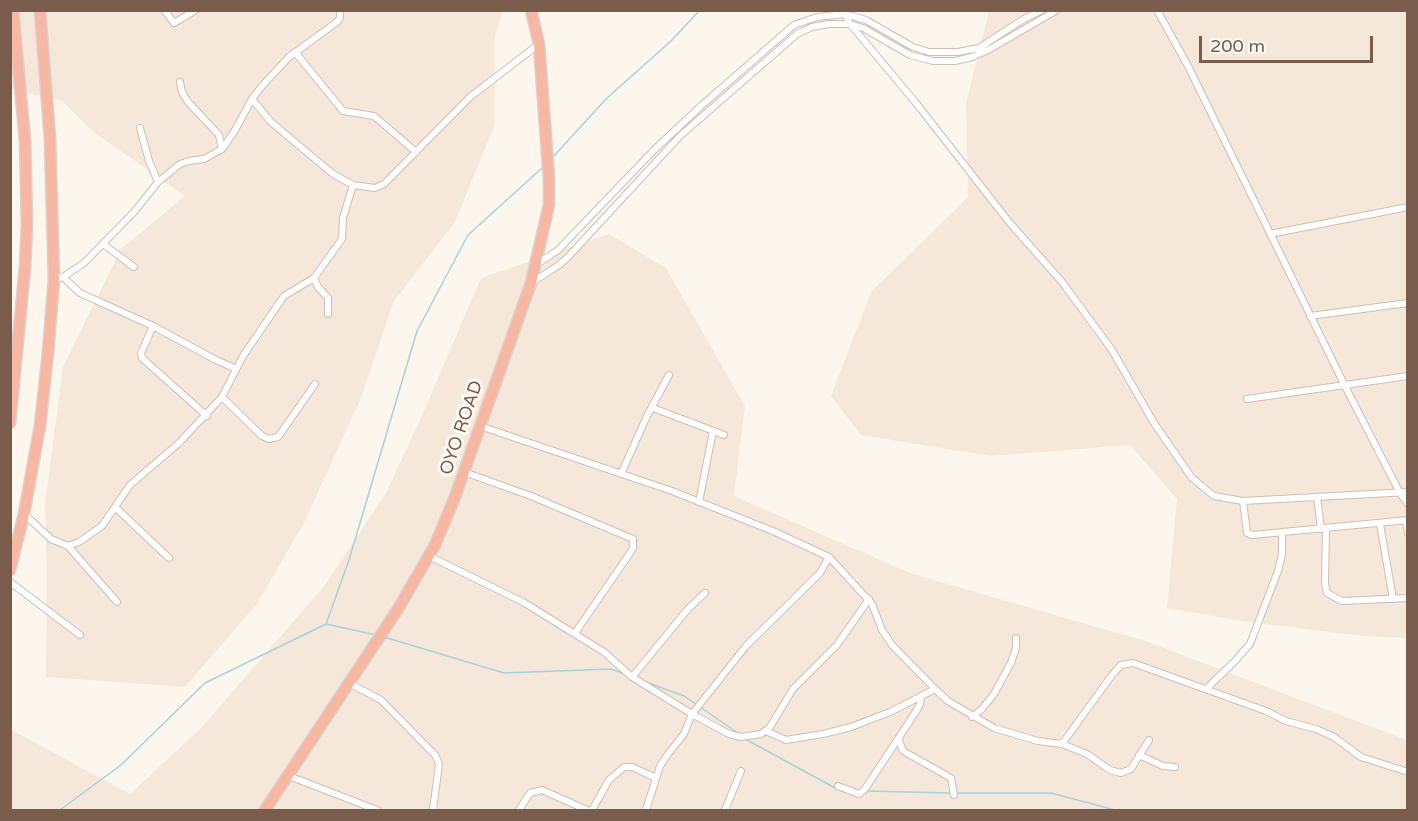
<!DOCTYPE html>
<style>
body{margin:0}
#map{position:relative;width:1418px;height:821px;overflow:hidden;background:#fdf6ec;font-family:"Varela Round",sans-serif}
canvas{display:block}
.frame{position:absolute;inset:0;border:12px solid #7a5c4d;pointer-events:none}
.scale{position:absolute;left:1199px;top:36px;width:174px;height:27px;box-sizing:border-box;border:3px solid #7a5c4d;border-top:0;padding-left:8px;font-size:18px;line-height:21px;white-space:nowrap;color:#7a5c4d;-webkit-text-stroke:4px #fffaf3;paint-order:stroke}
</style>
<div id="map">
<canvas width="1418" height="821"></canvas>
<div class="frame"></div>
<div class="scale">200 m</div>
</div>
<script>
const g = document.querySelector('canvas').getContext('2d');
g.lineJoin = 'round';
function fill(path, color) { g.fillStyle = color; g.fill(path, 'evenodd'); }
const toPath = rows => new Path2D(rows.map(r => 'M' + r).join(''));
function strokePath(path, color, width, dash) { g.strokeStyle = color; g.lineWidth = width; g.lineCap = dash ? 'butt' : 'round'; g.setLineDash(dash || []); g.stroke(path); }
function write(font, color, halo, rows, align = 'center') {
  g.font = font + ' "Varela Round",sans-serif'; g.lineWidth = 6; g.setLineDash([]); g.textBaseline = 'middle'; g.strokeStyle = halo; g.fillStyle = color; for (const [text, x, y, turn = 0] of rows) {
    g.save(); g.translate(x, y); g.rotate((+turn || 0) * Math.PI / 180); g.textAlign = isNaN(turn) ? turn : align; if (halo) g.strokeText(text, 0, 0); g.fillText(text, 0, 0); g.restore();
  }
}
fill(toPath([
 [11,11,502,11,495,37,495,124,455,222,394,301,361,398,304,523,257,604,185,687,46,677,47,577,45,504,63,367,121,249,185,196,92,131,62,101,11,89],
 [989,11,1407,11,1407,638,1361,636,1241,621,1167,608,1177,499,1130,445,990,456,861,435,831,396,871,292,968,197,966,104],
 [609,234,666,268,745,406,734,496,910,573,1145,641,1407,740,1407,810,11,810,10,729,130,794,202,727,325,585,386,493,420,420,481,278]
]), '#f5e8da');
strokePath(toPath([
 [552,158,607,98,671,41,700,10],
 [326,624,376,635],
 [384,637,504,673,611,669,625,674],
 [646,682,684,696,696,704],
 [700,707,738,733],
 [747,740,837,789],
 [866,791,951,793],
 [956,793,1051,793,1115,810],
 [60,810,121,765,205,683,326,624,349,560,417,331,468,235,542,168]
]), '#a5d3da', 1.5);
const street = toPath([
 [164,10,174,23,196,10],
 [1157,10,1189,68,1345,386,1400,493,1408,504],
 [845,14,850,24,916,103,1009,222,1062,282,1112,350,1154,423,1192,478,1214,496,1243,501,1408,492],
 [295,52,343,111,374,116,416,152],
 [180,82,182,92,188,102,219,135,222,149],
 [252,99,271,122,333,174,353,185,375,188,384,184,470,97,539,44],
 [140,128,149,161,158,182],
 [1270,234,1408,207],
 [103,244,134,267],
 [537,264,558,250,654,150,702,105,794,25,817,17,845,14,866,20,913,47,929,52,958,52,979,48,1022,20,1042,10],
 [63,277,80,293,153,326,214,359,236,369],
 [314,278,318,287,328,298,328,314],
 [54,279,63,277,84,263,135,211,158,182,180,164,189,161,204,159,222,149,234,132,252,99,262,86,289,57,337,22,340,18,340,10],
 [531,283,559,265,568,257,680,136,797,34,812,27,829,24,850,24,863,28,910,55,933,61,955,61,972,57,990,49,1057,10],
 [1310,316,1408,303],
 [153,326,141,353,142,358,207,416],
 [222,397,262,436,269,439,278,437,315,384],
 [1247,399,1408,376],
 [653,408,724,435],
 [480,426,672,491,773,531,829,557,872,604,882,630,892,645,935,689,948,701,994,728,1038,741,1062,744,1087,754,1110,770,1121,773,1131,769,1149,740],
 [464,472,531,496,633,539,633,548,628,556,575,633],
 [621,474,647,416,669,375],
 [1317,497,1321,529],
 [1243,501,1247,533,1252,535,1408,520],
 [699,502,713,431],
 [115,507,169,558],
 [24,514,51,539,68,546,79,542,102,526,130,485,179,443,222,397,243,356,284,296,314,278,342,239,343,218,353,185],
 [1406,521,1408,533],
 [1380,524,1393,599],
 [1326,529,1325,584,1327,593,1342,601,1408,598],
 [68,546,117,602],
 [429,556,523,602,604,652,632,677,692,714,729,734,741,737,761,734,770,727,793,689,837,645,869,599],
 [10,582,80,635],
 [632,677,688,609,705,593],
 [349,683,381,700,435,755,439,764,433,810],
 [1206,689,1234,662,1250,644,1278,571,1282,554,1282,533],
 [972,717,982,709,994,694,1011,663,1016,648,1016,638],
 [766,731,786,740,823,734,851,727,890,712,935,689],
 [899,740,903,751,951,778,954,795],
 [1062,744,1112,675,1121,665,1133,663,1266,711,1286,721,1316,729,1334,737,1361,757,1408,772],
 [1139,755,1163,766,1175,767],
 [289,776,377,810],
 [838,786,859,794,865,789,915,713,920,704,921,696],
 [519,810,530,793,542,790,587,810],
 [592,810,609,780,624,767,632,767,656,778],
 [646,810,660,766,668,754,684,734,692,714,746,646,820,573,829,557],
 [725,810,741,771]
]);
const highway = toPath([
 [10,423,25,268,27,224,25,140,13,10],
 [10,570,24,514,40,426,48,353,54,279,50,139,40,10],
 [265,810,398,609,435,545,455,497,531,283,549,205,549,179,539,44,531,10]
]);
strokePath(street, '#d1beb0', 8);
strokePath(highway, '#dad1cd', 13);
strokePath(street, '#fff', 6);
strokePath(highway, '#f7b7a3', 10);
write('18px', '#7a5c4d', '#fffaf3', [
 ["OYO ROAD",462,428,-71]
]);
</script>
